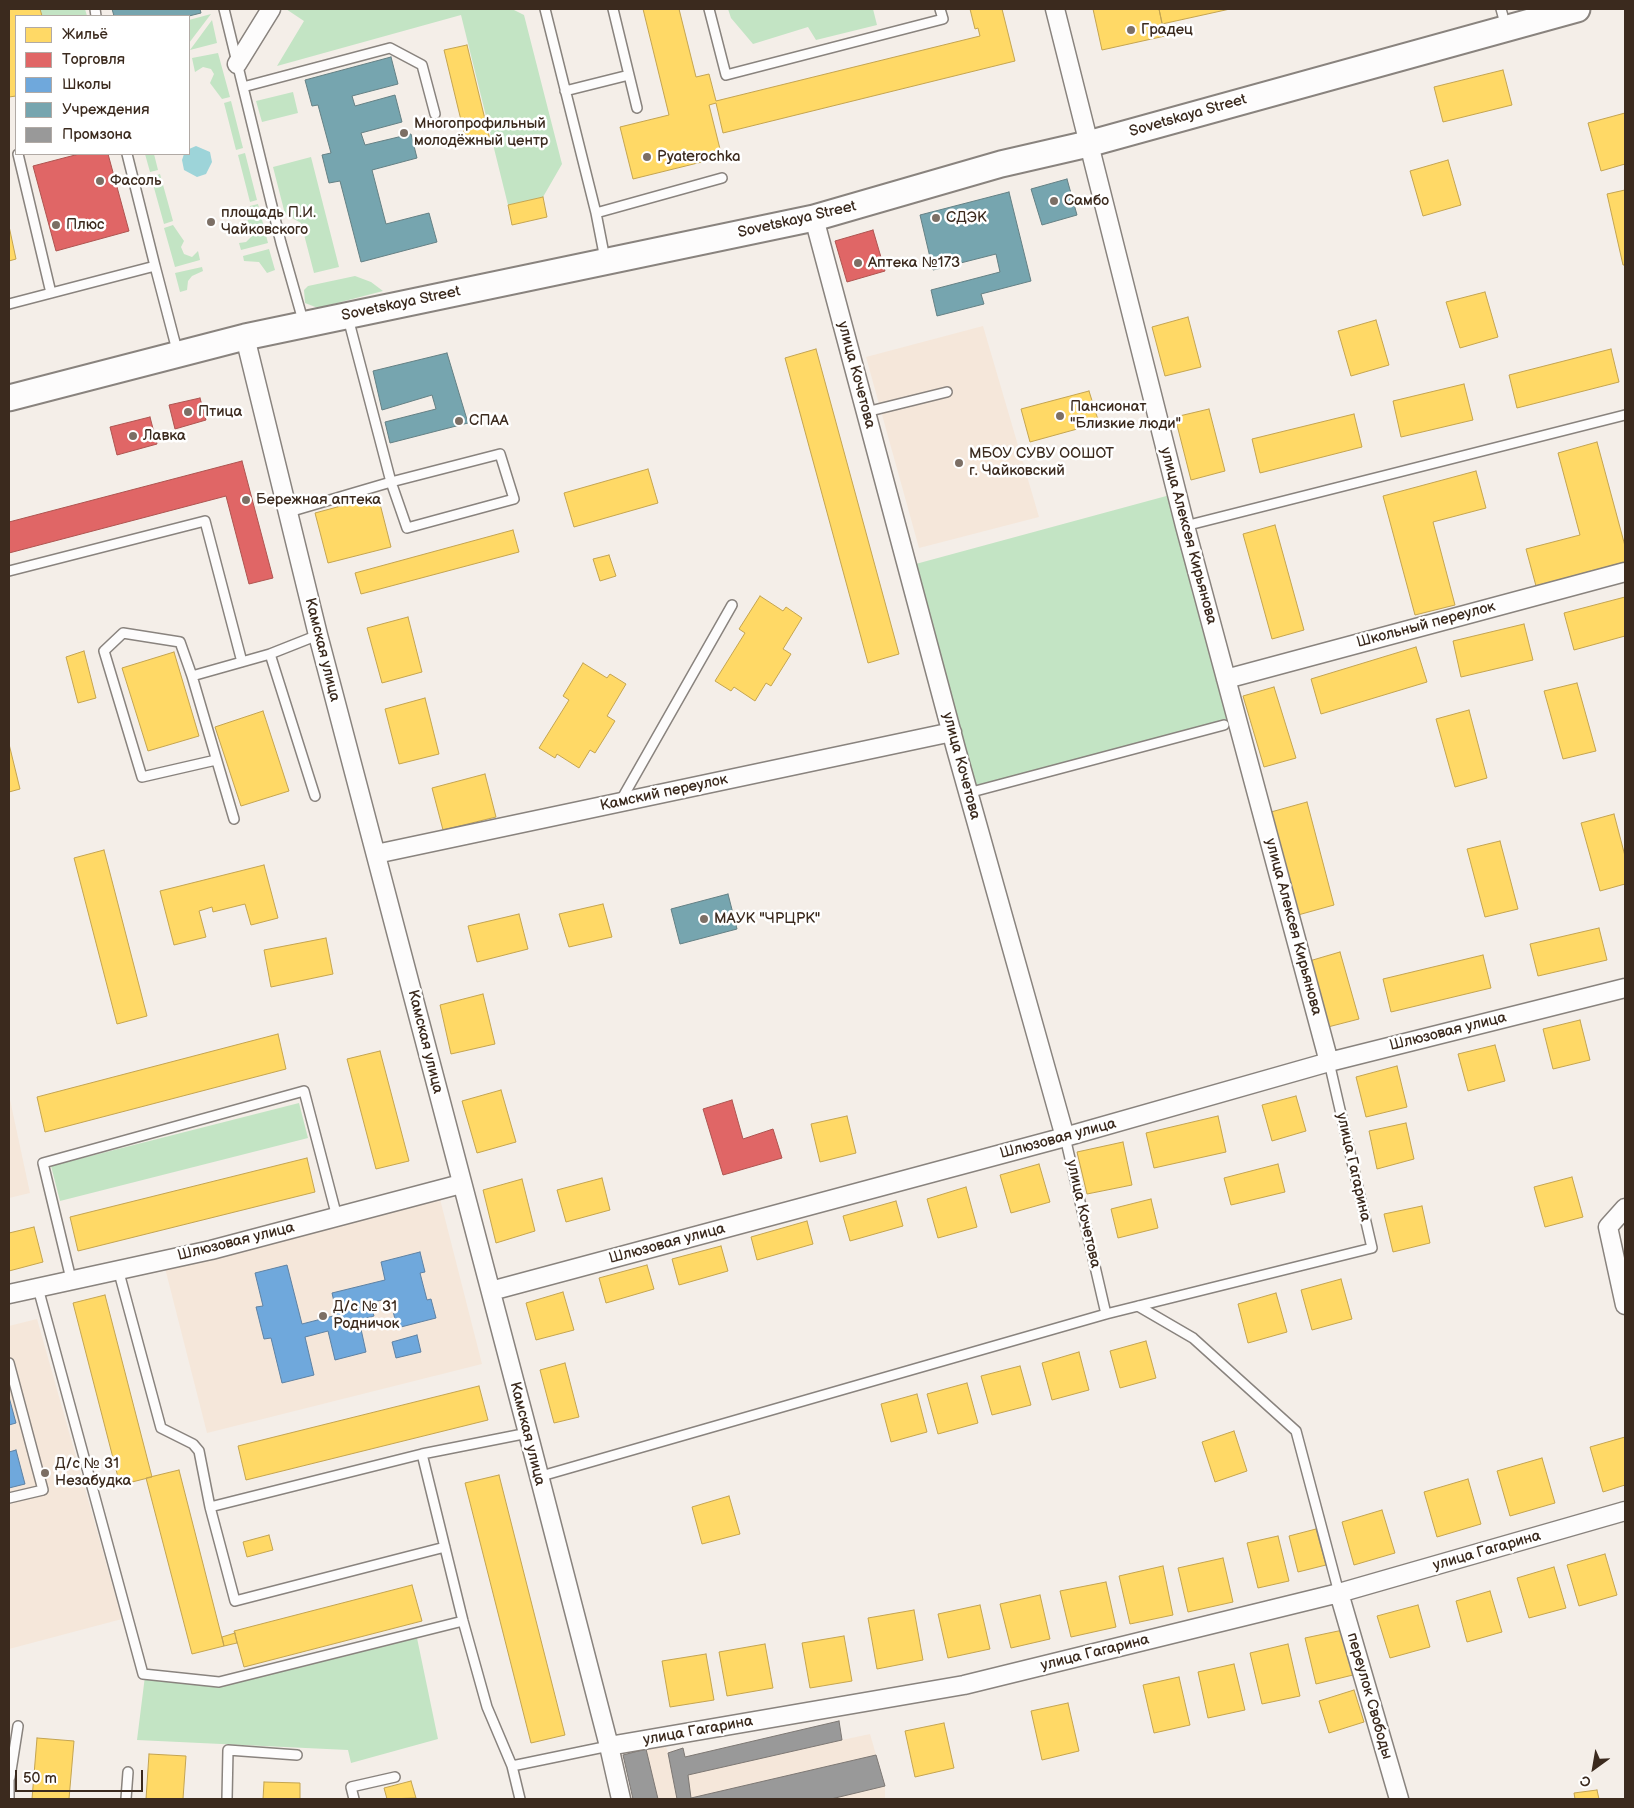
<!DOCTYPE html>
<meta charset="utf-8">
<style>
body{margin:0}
#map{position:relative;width:1634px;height:1808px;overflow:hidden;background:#f4eee8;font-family:"Balsamiq Sans",sans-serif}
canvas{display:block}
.frame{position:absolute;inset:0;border:10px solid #3b2a1e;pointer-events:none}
.legend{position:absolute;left:15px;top:15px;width:175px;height:140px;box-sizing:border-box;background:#fff;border:1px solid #b1aaa5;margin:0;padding:6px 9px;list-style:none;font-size:15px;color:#3b2a1e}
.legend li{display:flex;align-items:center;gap:10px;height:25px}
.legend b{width:25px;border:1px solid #b1aaa5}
.north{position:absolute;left:1569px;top:1743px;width:50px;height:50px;-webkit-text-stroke:4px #fff;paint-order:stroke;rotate:212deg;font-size:14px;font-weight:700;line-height:20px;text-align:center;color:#3b2a1e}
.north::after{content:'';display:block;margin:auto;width:18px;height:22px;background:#3b2a1e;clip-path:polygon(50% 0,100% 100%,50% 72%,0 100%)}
.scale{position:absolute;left:15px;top:1770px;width:128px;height:22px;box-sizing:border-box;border:2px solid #3b2a1e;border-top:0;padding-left:6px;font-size:15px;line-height:18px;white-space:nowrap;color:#3b2a1e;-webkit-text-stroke:4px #fff;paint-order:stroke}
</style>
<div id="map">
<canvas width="1634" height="1808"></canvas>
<div class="frame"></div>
<ul class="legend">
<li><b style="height:14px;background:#ffd966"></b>Жильё</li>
<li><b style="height:14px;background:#e06666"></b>Торговля</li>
<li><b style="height:14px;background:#6fa8dc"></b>Школы</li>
<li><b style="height:14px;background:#76a5af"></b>Учреждения</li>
<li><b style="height:14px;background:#999"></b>Промзона</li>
</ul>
<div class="north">С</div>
<div class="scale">50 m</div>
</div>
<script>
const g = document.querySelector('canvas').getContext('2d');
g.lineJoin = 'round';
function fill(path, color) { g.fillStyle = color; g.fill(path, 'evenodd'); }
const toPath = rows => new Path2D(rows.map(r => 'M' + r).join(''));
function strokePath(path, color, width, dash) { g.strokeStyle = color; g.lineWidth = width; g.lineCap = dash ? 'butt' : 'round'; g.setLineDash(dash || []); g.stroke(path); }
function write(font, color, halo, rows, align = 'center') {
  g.font = font + ' "Balsamiq Sans",sans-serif'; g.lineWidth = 5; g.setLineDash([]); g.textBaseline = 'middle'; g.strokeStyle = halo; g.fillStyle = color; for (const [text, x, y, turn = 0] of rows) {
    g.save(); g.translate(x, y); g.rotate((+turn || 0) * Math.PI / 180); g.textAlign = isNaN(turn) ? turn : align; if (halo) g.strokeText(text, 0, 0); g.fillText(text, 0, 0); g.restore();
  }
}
fill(toPath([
 [983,326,1039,517,919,548,866,357],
 [9,1095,30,1193,9,1198],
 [440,1199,482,1364,207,1433,165,1268],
 [37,1319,122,1619,9,1649,9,1326],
 [839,1721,842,1740,870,1734,885,1786,885,1799,633,1799,623,1755,665,1744,668,1752,683,1748,685,1757]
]), '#f5e7da');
fill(toPath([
 [9,9,85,9,87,16,16,16,16,96,9,97],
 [286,9,512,9,524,15,562,164,543,197,508,205,461,15,277,66,304,21],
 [728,9,873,9,877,25,816,40,808,27,753,44,731,18],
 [211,14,189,43,189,20],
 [212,20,217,43,190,50],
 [218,53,230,97,222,99,210,83,214,74,211,69,203,67,195,72,192,58],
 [293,92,298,113,262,122,256,101],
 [231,101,243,148,236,150,224,103],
 [245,153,257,200,250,202,238,155],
 [145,154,154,154,158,170,150,172],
 [311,157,339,267,314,273,301,223,285,214,273,167],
 [160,174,173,221,164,224,151,177],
 [258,204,268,243,241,250,239,243,246,242,253,235,251,228,247,225,250,206],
 [173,225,184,241,181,247,184,254,192,257,198,251,200,260,175,267,164,228],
 [269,249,275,270,267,273,259,262,244,261,243,256],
 [202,267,203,271,192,276,188,281,187,290,180,292,175,273],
 [355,276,371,282,383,291,318,308,305,303,304,290,308,286],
 [1170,495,1230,719,972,789,912,565],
 [299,1103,308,1138,60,1201,51,1166],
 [417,1638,438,1739,351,1763,348,1750,137,1740,145,1676,219,1684]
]), '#c3e4c4');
fill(toPath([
 [196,146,210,152,212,162,206,174,197,177,184,170,182,160,184,154,189,154,189,149]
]), '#9dd4d9');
const homes = toPath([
 [9,9,40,9,42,16,16,16,16,96,9,97,9,9],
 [643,9,679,9,696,77,709,74,716,101,980,36,978,28,975,29,970,9,1002,9,1015,61,723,133,716,103,709,105,722,157,633,179,620,127,669,115,643,9],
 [1093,9,1159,9,1165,36,1102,50,1093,9],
 [1159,9,1230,9,1162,24,1159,9],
 [467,45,490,140,467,145,444,50,467,45],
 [1503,70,1512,105,1443,122,1434,87,1503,70],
 [1625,113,1625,164,1601,171,1588,123,1625,113],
 [1448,160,1461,205,1423,216,1410,171,1448,160],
 [1625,190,1625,265,1623,265,1607,194,1625,190],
 [543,197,547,217,512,225,508,205,543,197],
 [9,226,16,259,9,261,9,226],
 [1485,292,1498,337,1460,348,1446,302,1485,292],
 [1188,317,1201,367,1165,376,1152,327,1188,317],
 [1376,320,1389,365,1351,376,1338,331,1376,320],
 [816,349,899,654,868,663,785,358,816,349],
 [1611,349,1619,382,1517,408,1509,375,1611,349],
 [1464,384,1473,420,1401,437,1393,401,1464,384],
 [1089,391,1099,423,1030,442,1021,409,1089,391],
 [1209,409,1225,471,1191,480,1175,417,1209,409],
 [1354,414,1362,447,1260,473,1252,439,1354,414],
 [1597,442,1625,546,1625,562,1536,586,1526,549,1580,535,1558,453,1597,442],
 [648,469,658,503,574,527,564,493,648,469],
 [1476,471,1486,508,1433,522,1455,605,1415,615,1383,496,1476,471],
 [378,496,391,547,328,563,315,513,378,496],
 [1275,525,1304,630,1272,639,1243,534,1275,525],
 [513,530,519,552,361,594,355,573,513,530],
 [609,555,616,576,600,581,593,559,609,555],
 [760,596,783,611,786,607,802,618,783,649,791,654,771,686,766,683,755,701,734,687,731,691,715,681,745,633,739,629,760,596],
 [1625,597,1625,636,1574,650,1564,613,1625,597],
 [408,617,422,672,382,683,367,628,408,617],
 [1524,624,1533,660,1461,677,1453,641,1524,624],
 [1416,647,1427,682,1321,714,1311,679,1416,647],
 [84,651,96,698,78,703,66,657,84,651],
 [174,652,199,736,148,751,122,668,174,652],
 [583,663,607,678,610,674,626,684,607,716,615,721,595,753,590,750,579,768,557,754,555,758,539,748,569,700,563,696,583,663],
 [1577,683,1596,751,1563,759,1544,691,1577,683],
 [1274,687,1296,758,1264,767,1243,696,1274,687],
 [425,698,439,754,399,764,385,709,425,698],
 [1469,710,1487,778,1455,787,1436,719,1469,710],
 [263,711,289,791,241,806,215,727,263,711],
 [9,744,20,789,9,792,9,744],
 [485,774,496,817,443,830,432,788,485,774],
 [1307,802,1334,905,1298,915,1271,812,1307,802],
 [1614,814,1625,856,1625,884,1600,891,1581,823,1614,814],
 [1500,841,1518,909,1485,917,1467,849,1500,841],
 [104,850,147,1016,117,1024,74,858,104,850],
 [264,865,278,918,251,925,245,904,213,912,212,907,199,911,206,937,174,945,160,891,264,865],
 [603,904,612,937,569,947,559,914,603,904],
 [519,914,528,949,477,962,468,926,519,914],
 [1599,928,1607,960,1538,976,1530,944,1599,928],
 [326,938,333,974,271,987,264,950,326,938],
 [1340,952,1359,1019,1324,1028,1306,962,1340,952],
 [1483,955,1491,988,1391,1012,1383,979,1483,955],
 [483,994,495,1044,451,1054,440,1005,483,994],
 [1580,1020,1590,1060,1553,1069,1543,1029,1580,1020],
 [278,1034,286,1069,45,1132,37,1097,278,1034],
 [1495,1045,1505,1081,1468,1091,1458,1054,1495,1045],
 [380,1051,409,1161,376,1169,347,1059,380,1051],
 [1397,1066,1407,1107,1366,1117,1356,1077,1397,1066],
 [501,1090,516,1142,477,1153,462,1101,501,1090],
 [1296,1096,1306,1131,1272,1141,1262,1105,1296,1096],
 [847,1116,856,1153,820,1162,811,1124,847,1116],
 [1218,1116,1226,1152,1154,1168,1146,1133,1218,1116],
 [1406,1123,1414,1159,1377,1169,1369,1131,1406,1123],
 [1123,1142,1132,1185,1087,1194,1077,1152,1123,1142],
 [307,1158,315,1192,78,1251,70,1217,307,1158],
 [1039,1164,1050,1202,1011,1213,1000,1175,1039,1164],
 [1278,1164,1285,1192,1231,1205,1224,1178,1278,1164],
 [1572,1177,1583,1217,1545,1227,1534,1187,1572,1177],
 [602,1178,610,1210,566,1222,557,1190,602,1178],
 [522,1179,535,1231,496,1243,483,1190,522,1179],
 [966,1187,977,1227,938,1238,927,1199,966,1187],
 [1151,1199,1158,1228,1118,1238,1111,1209,1151,1199],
 [896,1201,903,1226,850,1241,843,1216,896,1201],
 [1422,1206,1430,1243,1393,1252,1384,1214,1422,1206],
 [807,1221,813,1244,757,1260,751,1237,807,1221],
 [34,1227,43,1262,9,1271,9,1233,34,1227],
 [721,1246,728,1271,679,1285,672,1259,721,1246],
 [647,1265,654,1289,606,1303,599,1278,647,1265],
 [1341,1279,1352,1319,1312,1330,1301,1290,1341,1279],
 [563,1292,574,1330,536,1340,526,1303,563,1292],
 [1276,1293,1287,1332,1248,1343,1238,1304,1276,1293],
 [105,1295,152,1477,120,1485,73,1303,105,1295],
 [1146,1341,1156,1378,1120,1388,1110,1351,1146,1341],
 [1079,1352,1089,1390,1052,1400,1042,1363,1079,1352],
 [565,1363,579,1417,554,1423,540,1370,565,1363],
 [1020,1366,1031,1405,992,1415,981,1376,1020,1366],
 [967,1383,978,1423,938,1434,927,1394,967,1383],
 [479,1386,488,1420,246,1480,238,1446,479,1386],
 [917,1394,927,1432,891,1442,881,1404,917,1394],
 [1234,1431,1247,1471,1215,1482,1202,1442,1234,1431],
 [1625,1437,1625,1485,1603,1492,1590,1447,1625,1437],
 [1542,1458,1555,1503,1510,1516,1497,1471,1542,1458],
 [179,1470,224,1646,192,1654,146,1478,179,1470],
 [499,1475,565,1735,531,1743,465,1483,499,1475],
 [1468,1479,1481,1524,1437,1537,1424,1492,1468,1479],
 [729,1496,740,1534,702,1544,692,1507,729,1496],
 [1382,1510,1395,1553,1354,1565,1342,1522,1382,1510],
 [1316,1529,1326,1565,1298,1572,1289,1536,1316,1529],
 [269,1535,273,1550,247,1557,243,1542,269,1535],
 [1278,1536,1289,1581,1258,1588,1247,1543,1278,1536],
 [1605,1554,1617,1595,1579,1606,1567,1565,1605,1554],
 [1223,1558,1233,1602,1188,1612,1178,1568,1223,1558],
 [1163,1566,1173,1615,1130,1624,1119,1576,1163,1566],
 [1554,1567,1566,1608,1529,1618,1517,1578,1554,1567],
 [1106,1582,1116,1627,1071,1637,1060,1591,1106,1582],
 [412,1585,422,1621,244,1667,234,1631,412,1585],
 [1490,1591,1502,1632,1467,1642,1456,1601,1490,1591],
 [1040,1595,1050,1639,1011,1648,1000,1604,1040,1595],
 [980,1605,990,1649,948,1658,938,1614,980,1605],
 [1418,1605,1430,1647,1390,1658,1377,1616,1418,1605],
 [914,1610,923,1660,877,1669,868,1618,914,1610],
 [1343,1630,1353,1675,1316,1684,1305,1638,1343,1630],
 [235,1633,237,1643,224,1646,222,1637,235,1633],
 [844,1636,852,1681,810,1688,802,1643,844,1636],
 [765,1644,773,1688,727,1696,719,1652,765,1644],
 [1288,1644,1300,1696,1262,1704,1250,1653,1288,1644],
 [706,1654,714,1700,670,1707,662,1661,706,1654],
 [1234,1664,1245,1710,1208,1718,1198,1672,1234,1664],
 [1179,1677,1190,1725,1154,1733,1143,1685,1179,1677],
 [1354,1690,1364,1722,1329,1733,1319,1701,1354,1690],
 [1068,1703,1079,1751,1042,1760,1031,1711,1068,1703],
 [944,1723,954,1768,915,1777,905,1731,944,1723],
 [37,1738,74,1741,69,1799,32,1799,37,1738],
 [149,1754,186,1756,183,1799,146,1799,149,1754],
 [411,1781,416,1798,387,1799,384,1788,411,1781],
 [264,1782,300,1783,300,1799,263,1799,264,1782],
 [1597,1790,1599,1799,1575,1799,1574,1793,1597,1790]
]);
fill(homes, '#ffd966');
strokePath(homes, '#c4a450', 1);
const shops = toPath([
 [79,154,108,154,129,231,56,251,33,166,79,154],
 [873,230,885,271,847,282,835,241,873,230],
 [200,398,206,420,175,429,169,405,200,398],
 [150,417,157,444,117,455,110,427,150,417],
 [242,461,273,578,249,584,226,496,9,553,9,522,242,461],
 [732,1100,743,1139,773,1129,782,1158,723,1175,703,1109,732,1100]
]);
fill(shops, '#e06666');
strokePath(shops, '#ae5450', 1);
const schools = toPath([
 [420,1252,425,1272,420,1273,427,1300,431,1299,436,1318,397,1328,390,1298,370,1303,374,1316,359,1320,366,1352,335,1360,328,1331,305,1337,314,1375,282,1383,271,1338,264,1339,256,1307,263,1306,255,1273,287,1265,302,1324,337,1315,332,1293,385,1280,381,1262,420,1252],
 [417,1335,421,1352,396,1358,392,1342,417,1335],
 [9,1397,16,1423,9,1425,9,1397],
 [16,1450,25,1484,9,1488,9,1452,16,1450]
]);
fill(schools, '#6fa8dc');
strokePath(schools, '#5f82a3', 1);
const public = toPath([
 [112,9,200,9,201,13,189,16,114,16,112,9],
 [391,57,398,84,352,96,355,106,395,95,402,122,361,133,365,145,411,134,417,158,372,170,386,224,429,213,437,242,361,262,340,181,329,183,322,155,331,153,318,105,312,106,305,80,391,57],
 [1067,179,1077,215,1042,225,1031,189,1067,179],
 [1009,192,1031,281,981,294,984,304,937,316,931,290,1000,272,996,254,933,270,920,215,1009,192],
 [447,353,468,423,390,443,385,422,436,409,432,395,382,410,373,371,447,353],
 [728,894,737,929,680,944,671,909,728,894]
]);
fill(public, '#76a5af');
strokePath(public, '#648084', 1);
const industry = toPath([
 [839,1721,842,1740,688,1775,691,1798,876,1755,885,1786,831,1799,677,1799,668,1753,683,1748,685,1757,839,1721],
 [646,1749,658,1799,633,1799,623,1755,646,1749]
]);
fill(industry, '#999');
strokePath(industry, '#7d7874', 1);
const service = toPath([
 [95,9,96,16],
 [224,9,281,243,304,324],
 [545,9,596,213],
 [613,9,637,108],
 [709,9,726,75,943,19,940,9],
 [1501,9,1506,27],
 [243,87,390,48,422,65,435,114],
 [565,91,629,75],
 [18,154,51,293],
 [127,154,155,266],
 [605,259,596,213,722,178],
 [9,304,155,266,178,354],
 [866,412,947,392],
 [289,512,391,482,500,454,514,499,407,528,391,482,348,318],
 [1185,526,1625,415],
 [9,571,205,521,242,662],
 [270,654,315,796],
 [192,676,234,819],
 [216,760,142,777,104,651,123,633,180,642,192,676,270,654,318,635],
 [968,793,1224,725],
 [620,802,732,605],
 [1065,1137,1106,1314],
 [118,1269,161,1428,193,1444,199,1451,210,1507,422,1454,463,1621,487,1707,512,1766,520,1799],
 [71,1279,43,1163,304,1091,337,1217],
 [38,1288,143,1674,219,1682,463,1621],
 [1138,1306,1193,1338,1296,1431,1339,1593],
 [9,1363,43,1490,9,1498],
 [422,1454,528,1433],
 [538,1477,1106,1314,1372,1248,1329,1062],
 [210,1507,235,1601,445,1547],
 [512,1766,609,1746],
 [9,1777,9,1799],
 [10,1777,18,1726],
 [126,1799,128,1772],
 [227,1799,228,1750,297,1755],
 [354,1799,351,1787,395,1777]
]);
const minor = toPath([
 [1055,9,1185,526,1329,1062],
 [237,64,271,9],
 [814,218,956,749,1065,1137],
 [245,337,318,635,528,1433,609,1746,621,1799],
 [1226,679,1625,572],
 [376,854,952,732],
 [1625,1208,1608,1227,1625,1305],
 [491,1291,1065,1137,1329,1062,1625,988],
 [9,1294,211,1250,461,1184],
 [1339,1593,1399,1799],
 [609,1746,964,1685,1339,1593,1625,1511]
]);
const secondary = toPath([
 [9,398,245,337,814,218,1001,164,1088,144,1577,9]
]);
strokePath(service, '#89837e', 12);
strokePath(minor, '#89837e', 21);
strokePath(secondary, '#89837e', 29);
strokePath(service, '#fdfcfc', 9);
strokePath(minor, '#fdfcfc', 18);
strokePath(secondary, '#fdfcfc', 25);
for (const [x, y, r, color] of [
 [1131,30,5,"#7c6f65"],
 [404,133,5,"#7c6f65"],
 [647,157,5,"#7c6f65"],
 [100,181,5,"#7c6f65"],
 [1054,201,5,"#7c6f65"],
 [936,218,5,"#7c6f65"],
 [211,222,5,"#7c6f65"],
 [56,225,5,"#7c6f65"],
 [858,263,5,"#7c6f65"],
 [188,412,5,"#7c6f65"],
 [1060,416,5,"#7c6f65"],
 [459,421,5,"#7c6f65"],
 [133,436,5,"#7c6f65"],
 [959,463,5,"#7c6f65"],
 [246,500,5,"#7c6f65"],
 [704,919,5,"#7c6f65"],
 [323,1316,5,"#7c6f65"],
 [45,1473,5,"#7c6f65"]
]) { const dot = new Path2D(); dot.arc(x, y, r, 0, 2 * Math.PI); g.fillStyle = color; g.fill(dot); strokePath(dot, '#fff', 2); }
write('15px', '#3b2a1e', '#fff', [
 ["Градец",1141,30],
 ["Многопрофильный",414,124],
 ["молодёжный центр",414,141],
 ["Pyaterochka",657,157],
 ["Фасоль",110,181],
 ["Самбо",1064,201],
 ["площадь П.И.",221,213],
 ["Чайковского",221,230],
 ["СДЭК",946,218],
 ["Плюс",66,225],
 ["Аптека №173",868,263],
 ["Пансионат",1070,407],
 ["\"Близкие люди\"",1070,424],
 ["Птица",198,412],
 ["СПАА",469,421],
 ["Лавка",143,436],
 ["МБОУ СУВУ ООШОТ",969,454],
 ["г. Чайковский",969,471],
 ["Бережная аптека",256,500],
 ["МАУК \"ЧРЦРК\"",714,919],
 ["Д/с № 31",333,1307],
 ["Родничок",333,1324],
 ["Д/с № 31",55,1464],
 ["Незабудка",55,1481]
], 'left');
write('15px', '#3b2a1e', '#fff', [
 ["Sovetskaya Street",1188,116,-16],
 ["Sovetskaya Street",797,220,-13],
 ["Sovetskaya Street",401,304,-12],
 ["улица Кочетова",856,375,75],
 ["улица Алексея Кирьянова",1188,536,75],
 ["Школьный переулок",1426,625,-15],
 ["Камская улица",322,650,76],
 ["улица Кочетова",961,766,75],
 ["Камский переулок",664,793,-12],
 ["улица Алексея Кирьянова",1293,927,75],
 ["Шлюзовая улица",1448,1032,-14],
 ["Камская улица",425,1042,76],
 ["Шлюзовая улица",1058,1139,-15],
 ["улица Гагарина",1353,1167,77],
 ["улица Кочетова",1083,1214,77],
 ["Шлюзовая улица",236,1242,-14],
 ["Шлюзовая улица",667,1244,-15],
 ["Камская улица",527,1434,76],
 ["улица Гагарина",1487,1551,-16],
 ["улица Гагарина",1095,1653,-14],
 ["переулок Свободы",1369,1696,74],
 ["улица Гагарина",698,1731,-10]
]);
</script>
